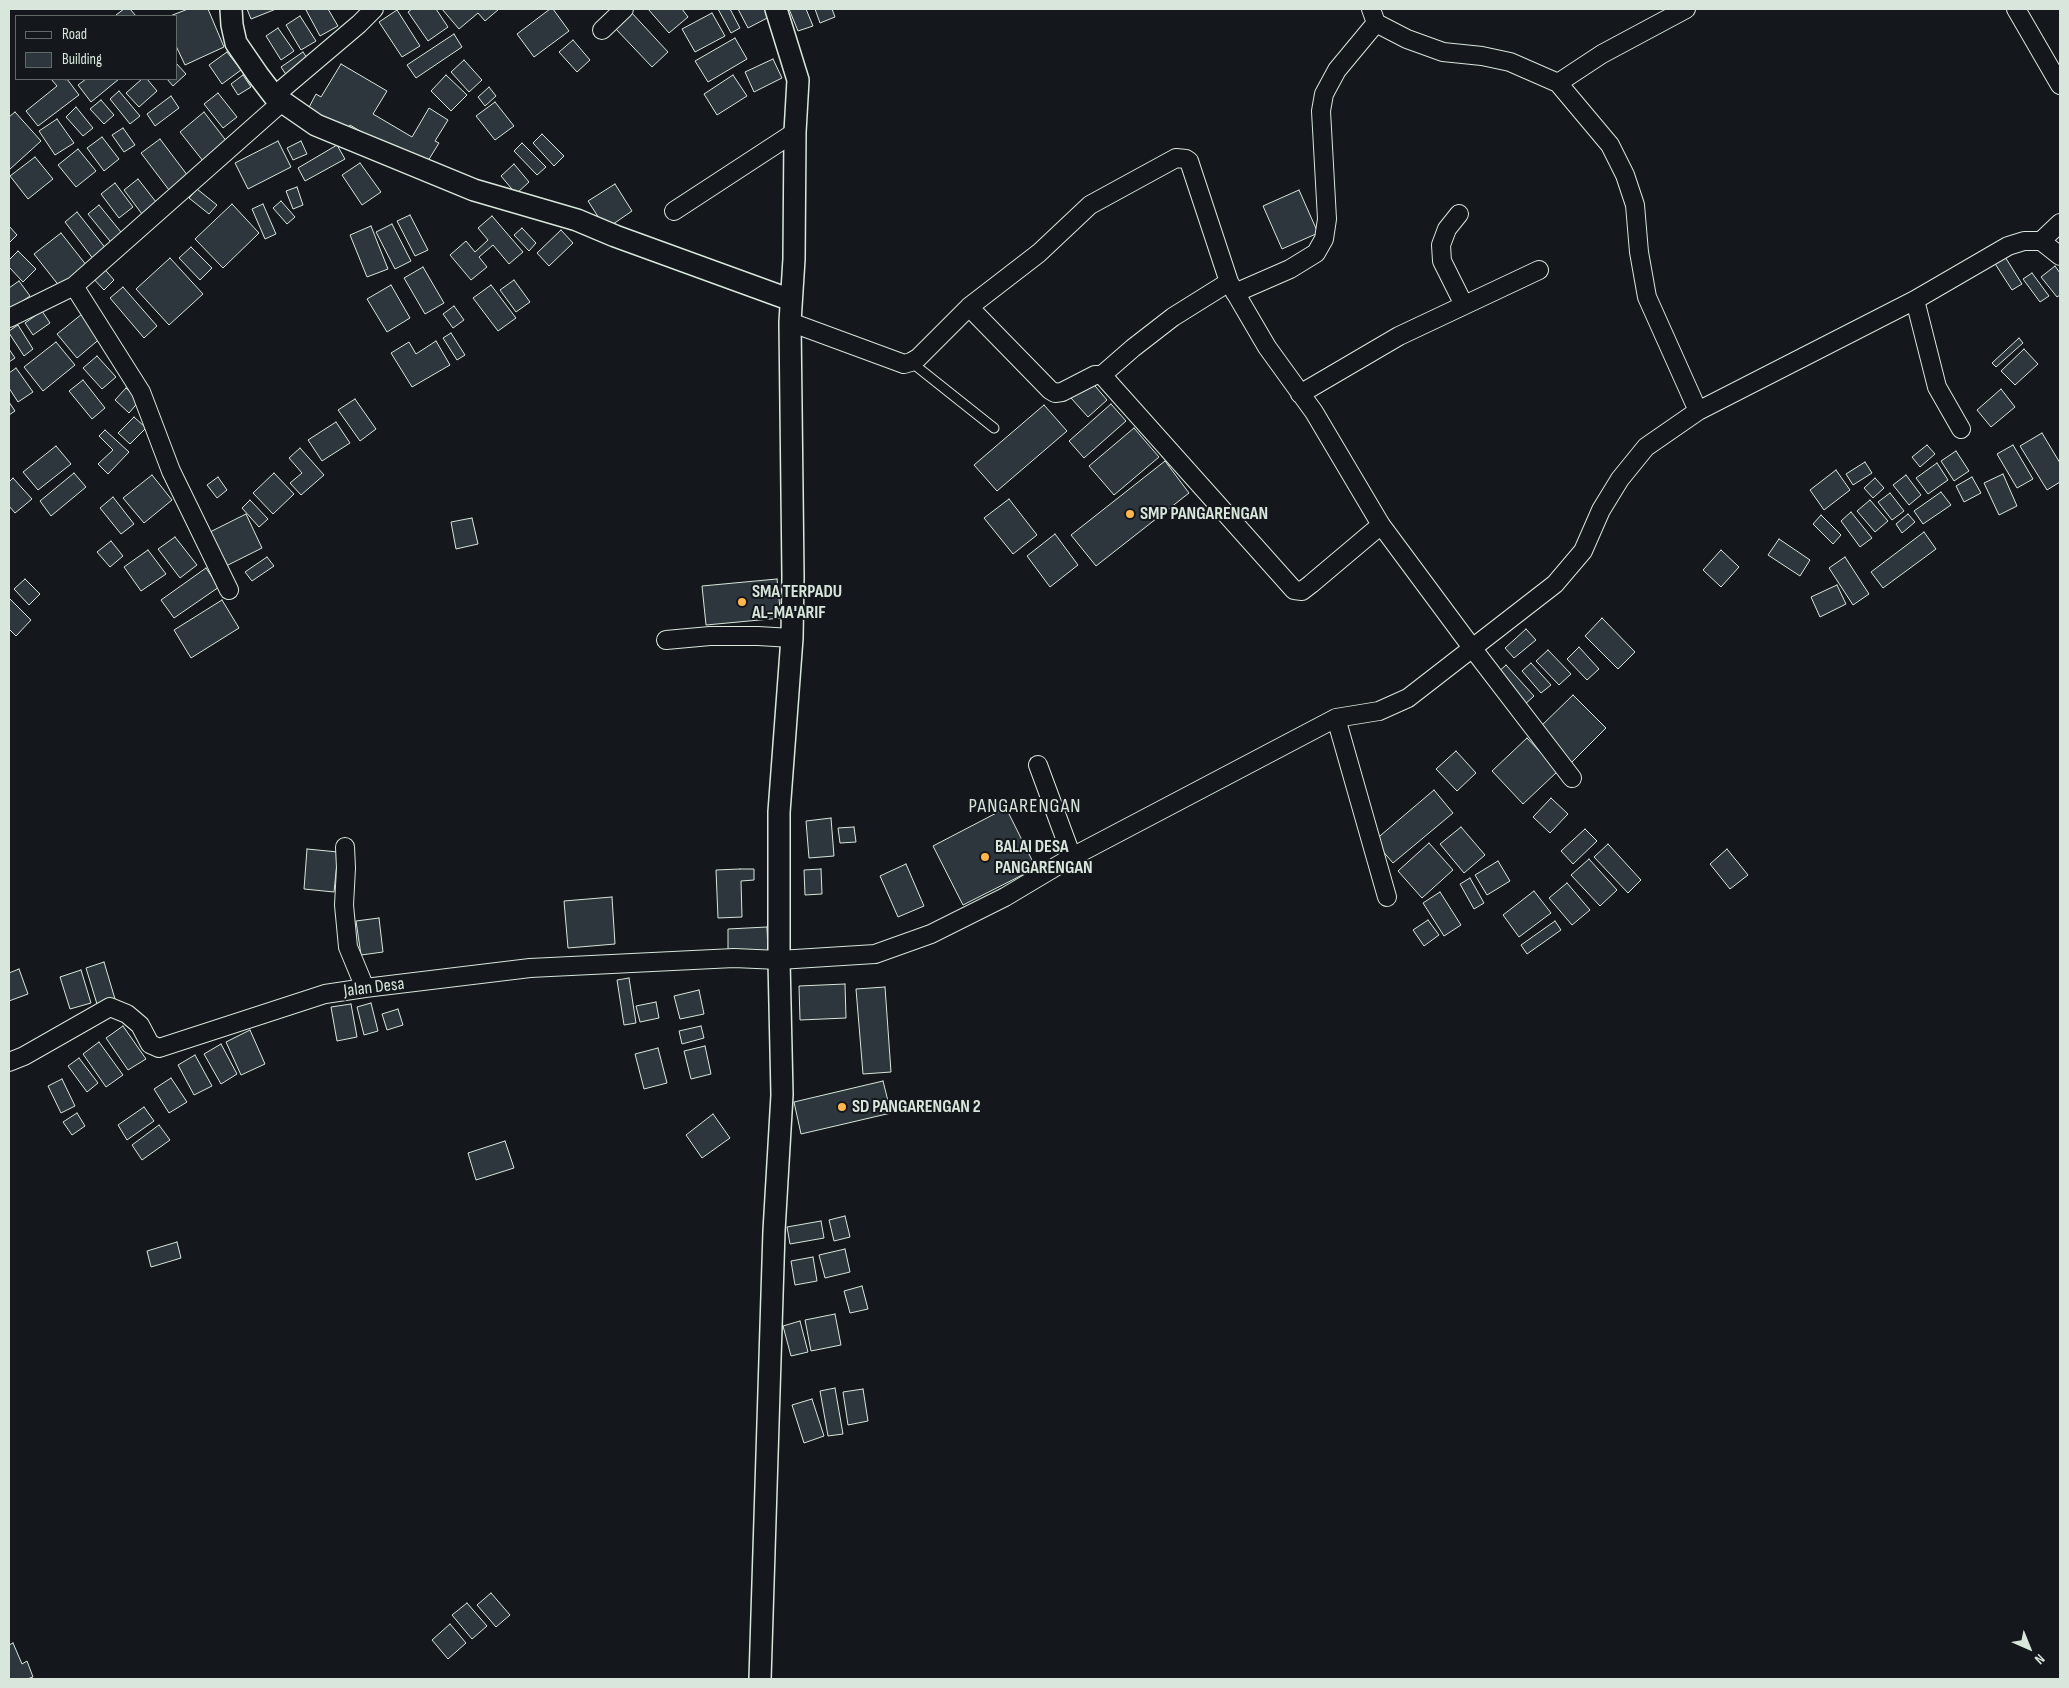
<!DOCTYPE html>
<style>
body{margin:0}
#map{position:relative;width:2069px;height:1688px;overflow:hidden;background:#14181c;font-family:"Sofia Sans Condensed",sans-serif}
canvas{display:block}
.frame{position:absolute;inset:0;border:10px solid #d8e6dc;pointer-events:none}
.legend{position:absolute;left:15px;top:15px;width:162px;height:65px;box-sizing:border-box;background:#14181c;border:1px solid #626a69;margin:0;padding:6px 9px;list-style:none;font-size:15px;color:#d8e6dc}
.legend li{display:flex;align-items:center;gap:10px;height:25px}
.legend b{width:25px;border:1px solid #626a69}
.north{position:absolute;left:2004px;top:1623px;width:50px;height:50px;-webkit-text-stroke:4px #14181c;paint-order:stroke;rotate:136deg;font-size:14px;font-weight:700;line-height:20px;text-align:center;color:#d8e6dc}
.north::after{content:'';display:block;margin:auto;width:18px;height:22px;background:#d8e6dc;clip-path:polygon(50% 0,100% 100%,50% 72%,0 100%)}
</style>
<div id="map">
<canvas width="2069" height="1688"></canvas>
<div class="frame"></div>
<ul class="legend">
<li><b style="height:6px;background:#14181c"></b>Road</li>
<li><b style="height:14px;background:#2c363c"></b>Building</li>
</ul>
<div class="north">N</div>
</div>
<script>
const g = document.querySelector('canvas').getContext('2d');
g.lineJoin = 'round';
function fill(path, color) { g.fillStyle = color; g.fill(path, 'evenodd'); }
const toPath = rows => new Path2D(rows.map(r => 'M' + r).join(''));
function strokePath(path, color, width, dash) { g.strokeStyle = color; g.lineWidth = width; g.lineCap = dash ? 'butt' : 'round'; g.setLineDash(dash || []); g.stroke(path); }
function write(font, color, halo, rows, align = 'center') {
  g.font = font + ' "Sofia Sans Condensed",sans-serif'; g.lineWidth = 4; g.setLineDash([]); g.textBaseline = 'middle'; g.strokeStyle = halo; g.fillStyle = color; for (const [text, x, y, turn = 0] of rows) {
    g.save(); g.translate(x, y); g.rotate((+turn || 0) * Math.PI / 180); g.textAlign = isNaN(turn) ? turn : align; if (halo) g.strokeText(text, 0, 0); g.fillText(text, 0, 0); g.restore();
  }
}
const building = toPath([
 [124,9,130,9,136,16,118,16,116,15,124,9],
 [188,9,208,9,224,47,185,65,176,46,176,16,170,16,188,9],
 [247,9,276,9,251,19,247,9],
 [309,9,328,9,338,26,320,36,306,10,309,9],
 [412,9,436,9,448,27,428,41,408,12,412,9],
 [442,9,499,9,485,21,478,13,459,29,442,9],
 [550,9,553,9,569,31,534,57,517,34,550,9],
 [648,9,682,9,688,17,669,33,648,9],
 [718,9,730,9,740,28,731,33,718,9],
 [738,9,767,9,771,16,748,28,738,9],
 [789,9,806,9,813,26,798,31,789,9],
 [815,9,832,9,835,17,820,23,815,9],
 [397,10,420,46,402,57,379,22,397,10],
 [630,11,668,52,652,67,614,27,630,11],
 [712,13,725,36,695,52,682,29,712,13],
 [300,16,316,41,301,50,286,25,300,16],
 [278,28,294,51,281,60,266,36,278,28],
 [454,34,462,47,416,78,407,65,454,34],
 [735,38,747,59,708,82,695,61,735,38],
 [573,40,590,60,577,72,559,52,573,40],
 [227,52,241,70,222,84,209,65,227,52],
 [303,52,309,61,287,76,281,67,303,52],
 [773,59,782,78,754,92,745,72,773,59],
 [464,60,482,80,469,92,451,72,464,60],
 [176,63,186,74,173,86,167,79,176,79,176,63],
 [341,64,387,91,373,114,412,137,429,108,448,120,435,141,439,143,423,169,350,125,344,134,307,111,316,94,321,97,341,64],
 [243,75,251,87,238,95,231,84,243,75],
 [446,75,467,95,451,111,431,91,446,75],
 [733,75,747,96,717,115,704,94,733,75],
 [51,79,64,79,65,80,67,79,79,95,38,126,26,111,57,86,51,79],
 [86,79,119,79,91,102,78,85,86,79],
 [142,79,147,79,157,91,139,107,126,93,142,79],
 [489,87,496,96,485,106,478,97,489,87],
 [119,91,140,116,130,124,110,99,119,91],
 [218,93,237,117,223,128,204,104,218,93],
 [171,96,179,108,155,126,147,114,171,96],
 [101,100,114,115,104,124,90,109,101,100],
 [495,102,514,126,495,140,476,116,495,102],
 [76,107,93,128,83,136,66,117,76,107],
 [15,112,41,141,9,170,9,117,15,112],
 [204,112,231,147,207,166,180,132,204,112],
 [57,119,74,143,55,155,39,131,57,119],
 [123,128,135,145,124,152,112,135,123,128],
 [542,134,564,156,554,166,533,143,542,134],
 [102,137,119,159,104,171,87,148,102,137],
 [160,139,188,176,169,190,141,153,160,139],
 [278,141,291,167,248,189,235,163,278,141],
 [301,141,307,154,293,160,287,148,301,141],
 [522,143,546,167,537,175,514,151,522,143],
 [337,145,345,159,305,181,298,168,337,145],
 [78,149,96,171,76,187,58,165,78,149],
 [35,157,53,179,28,199,10,176,35,157],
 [360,163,381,192,362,205,342,175,360,163],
 [514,164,529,182,516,194,501,176,514,164],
 [138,179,160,207,145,218,124,190,138,179],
 [115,183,133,207,119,218,101,194,115,183],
 [615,184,632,211,606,229,588,201,615,184],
 [297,187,303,205,293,209,286,191,297,187],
 [197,189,217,205,209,214,189,198,197,189],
 [1299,190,1318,233,1282,249,1263,206,1299,190],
 [281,201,295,217,287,224,273,208,281,201],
 [232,204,259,233,223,268,195,239,232,204],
 [263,204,276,234,265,239,252,209,263,204],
 [99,205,125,237,114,246,88,214,99,205],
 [77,212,107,250,94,260,65,222,77,212],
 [410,215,428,250,415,256,397,221,410,215],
 [492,216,523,252,509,264,493,245,479,257,487,267,471,280,450,255,466,241,475,252,488,240,478,228,492,216],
 [392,224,411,261,395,269,376,232,392,224],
 [9,226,17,235,9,243,9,226],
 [371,226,388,269,367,277,350,235,371,226],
 [522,228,536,243,529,251,514,235,522,228],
 [561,230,573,243,549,266,537,253,561,230],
 [61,233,87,266,60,287,34,254,61,233],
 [191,247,212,268,200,280,179,258,191,247],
 [18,251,36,269,23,282,9,267,9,260,18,251],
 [2002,252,2022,284,2012,290,1992,259,2002,252],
 [170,258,203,294,169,325,136,289,170,258],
 [101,265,114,280,104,290,90,275,101,265],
 [2055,266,2060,273,2060,295,2057,297,2041,277,2055,266],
 [423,267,444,303,425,314,404,278,423,267],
 [2032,273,2049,296,2040,302,2023,279,2032,273],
 [514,280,530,302,516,312,500,290,514,280],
 [19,281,30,296,9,310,9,288,19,281],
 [391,285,410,318,387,332,367,299,391,285],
 [491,285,516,318,498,331,473,298,491,285],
 [123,287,157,326,144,338,110,298,123,287],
 [454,306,464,320,453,328,443,314,454,306],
 [42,311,50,323,33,335,25,323,42,311],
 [82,314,102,337,77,358,57,334,82,314],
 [18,325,33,349,24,356,9,333,9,331,18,325],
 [451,333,465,355,457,360,443,338,451,333],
 [2019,338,2023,343,1996,367,1992,363,2019,338],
 [436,341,450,365,412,387,391,353,409,342,416,354,436,341],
 [56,342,75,365,43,391,24,367,56,342],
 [9,349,15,358,9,362,9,349],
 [2024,349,2038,364,2015,385,2001,371,2024,349],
 [97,356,116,377,102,389,83,368,97,356],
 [16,368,33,392,18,402,9,388,9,373,16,368],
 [83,380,105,408,92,419,69,391,83,380],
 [1090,380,1107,400,1088,417,1071,398,1090,380],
 [126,388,140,400,129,413,115,400,126,388],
 [2001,389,2015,407,1991,427,1977,410,2001,389],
 [355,399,376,429,360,441,338,410,355,399],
 [9,402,15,411,9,415,9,402],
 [1111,404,1126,421,1084,458,1069,441,1111,404],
 [1044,405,1067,431,997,491,974,465,1044,405],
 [134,417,146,428,130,444,118,433,134,417],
 [336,422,350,443,322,461,308,440,336,422],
 [1134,428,1159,457,1114,495,1089,466,1134,428],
 [105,430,129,452,108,474,98,464,113,450,99,436,105,430],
 [2042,433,2060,463,2060,482,2047,490,2020,446,2042,433],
 [1927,445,1935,454,1920,467,1912,457,1927,445],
 [2013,445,2033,479,2017,488,1997,454,2013,445],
 [56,446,71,464,38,490,23,472,56,446],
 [300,448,324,475,301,495,290,483,302,473,289,458,300,448],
 [1956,451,1969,471,1954,481,1941,461,1956,451],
 [1165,461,1189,493,1096,566,1071,535,1165,461],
 [1865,462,1872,473,1853,485,1846,474,1865,462],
 [1937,463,1948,480,1928,494,1916,478,1937,463],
 [1836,470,1850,490,1824,510,1810,490,1836,470],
 [74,473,86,487,51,516,40,501,74,473],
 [274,473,294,494,273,514,253,493,274,473],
 [2003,474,2017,506,1999,515,1984,483,2003,474],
 [152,475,172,500,144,523,123,498,152,475],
 [1906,475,1921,495,1909,505,1893,485,1906,475],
 [218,477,227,490,217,498,207,485,218,477],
 [1972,477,1981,493,1964,502,1956,486,1972,477],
 [13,478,32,499,15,513,9,506,9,482,13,478],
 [1875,478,1884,488,1873,498,1864,488,1875,478],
 [1941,492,1951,505,1923,524,1914,511,1941,492],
 [1890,493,1904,511,1892,520,1878,502,1890,493],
 [113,497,134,524,121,534,100,508,113,497],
 [1009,499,1037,535,1013,554,984,518,1009,499],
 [250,500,268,519,259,527,242,508,250,500],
 [1870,500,1888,521,1875,532,1857,511,1870,500],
 [1851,512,1872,538,1860,547,1841,521,1851,512],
 [246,514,262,548,224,567,208,533,246,514],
 [1908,514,1915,522,1902,533,1896,524,1908,514],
 [1821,515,1841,535,1833,544,1813,524,1821,515],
 [472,518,478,544,456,549,451,522,472,518],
 [1924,532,1936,549,1883,588,1871,572,1924,532],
 [1055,534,1078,565,1050,587,1027,556,1055,534],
 [175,537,197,565,180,578,158,549,175,537],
 [1779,539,1810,560,1800,576,1768,555,1779,539],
 [111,541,123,556,110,567,97,552,111,541],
 [148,550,166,574,141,591,124,567,148,550],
 [1721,550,1739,567,1721,587,1703,570,1721,550],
 [267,557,274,566,252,581,245,572,267,557],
 [1845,557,1869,594,1853,605,1829,568,1845,557],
 [206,568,219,587,174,618,161,600,206,568],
 [25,579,40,594,29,605,14,589,25,579],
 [777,579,781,618,706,625,702,586,777,579],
 [1837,585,1846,604,1820,617,1811,597,1837,585],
 [9,598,31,620,16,636,9,629,9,598],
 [222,600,239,628,191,658,174,630,222,600],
 [1602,618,1635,652,1618,669,1585,636,1602,618],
 [1526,629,1536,640,1514,658,1505,648,1526,629],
 [1579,647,1599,669,1587,680,1567,659,1579,647],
 [1548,650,1571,674,1559,685,1536,661,1548,650],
 [1531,663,1551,685,1541,693,1522,671,1531,663],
 [1506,665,1534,696,1523,706,1495,675,1506,665],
 [1573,695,1606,728,1570,764,1537,730,1573,695],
 [1527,738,1558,771,1523,804,1492,771,1527,738],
 [1456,751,1476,773,1457,791,1436,769,1456,751],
 [1434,790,1453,813,1393,863,1374,841,1434,790],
 [1551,798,1568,814,1550,833,1533,817,1551,798],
 [1006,808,1036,868,963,905,933,846,1006,808],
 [831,818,834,856,809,858,806,821,831,818],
 [854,827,856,842,840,843,838,828,854,827],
 [1461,827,1485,855,1464,873,1440,844,1461,827],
 [1585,829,1597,841,1573,864,1561,851,1585,829],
 [1429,843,1453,870,1422,898,1398,871,1429,843],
 [1608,844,1641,880,1628,893,1594,857,1608,844],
 [307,849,338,852,334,892,304,889,307,849],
 [1727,849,1748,875,1730,889,1710,864,1727,849],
 [1589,859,1617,890,1600,906,1571,875,1589,859],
 [1498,861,1510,881,1487,895,1475,875,1498,861],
 [906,864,924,906,898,917,880,876,906,864],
 [740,869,754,869,754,880,741,881,742,917,718,918,716,870,740,869],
 [821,869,822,894,805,895,804,870,821,869],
 [1470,878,1484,903,1474,909,1460,884,1470,878],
 [1567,883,1590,910,1572,925,1549,898,1567,883],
 [1534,891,1551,913,1519,937,1503,915,1534,891],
 [1440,892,1461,925,1444,936,1423,903,1440,892],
 [612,897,615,944,568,948,564,901,612,897],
 [379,918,383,952,361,955,356,921,379,918],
 [1428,920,1439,935,1424,946,1413,930,1428,920],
 [1555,921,1561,930,1527,954,1521,945,1555,921],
 [767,927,768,951,728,952,728,929,767,927],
 [104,962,115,999,97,1004,86,968,104,962],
 [19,969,28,994,9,1001,9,973,19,969],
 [81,970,91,1003,70,1009,60,977,81,970],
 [629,978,636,1023,624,1025,617,980,629,978],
 [845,984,846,1018,800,1020,799,986,845,984],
 [885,987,891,1072,863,1074,856,989,885,987],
 [699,990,704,1014,680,1019,674,996,699,990],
 [656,1002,659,1018,640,1022,636,1006,656,1002],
 [371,1003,378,1031,364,1035,357,1007,371,1003],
 [351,1004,357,1037,337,1041,331,1007,351,1004],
 [398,1009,403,1025,387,1030,382,1014,398,1009],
 [123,1026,146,1059,128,1070,106,1038,123,1026],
 [701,1026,704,1038,682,1044,679,1031,701,1026],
 [250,1030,265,1064,241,1075,226,1042,250,1030],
 [99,1042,123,1075,106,1087,83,1054,99,1042],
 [221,1044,237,1074,221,1084,204,1054,221,1044],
 [705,1046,711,1074,691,1079,684,1051,705,1046],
 [658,1048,667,1083,644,1089,635,1054,658,1048],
 [195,1055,212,1086,194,1095,178,1065,195,1055],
 [79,1058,98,1083,87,1092,68,1066,79,1058],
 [171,1078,187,1102,169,1113,154,1089,171,1078],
 [62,1079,75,1106,61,1113,48,1086,62,1079],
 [883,1081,891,1113,801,1134,794,1102,883,1081],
 [144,1107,154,1121,127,1140,118,1125,144,1107],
 [77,1113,85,1126,72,1135,63,1122,77,1113],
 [713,1114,730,1138,702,1158,686,1135,713,1114],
 [159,1125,170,1140,142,1160,132,1145,159,1125],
 [505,1141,514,1168,476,1180,468,1153,505,1141],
 [845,1216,850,1237,834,1241,829,1220,845,1216],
 [821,1221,824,1238,790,1244,787,1227,821,1221],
 [177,1242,181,1258,151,1267,147,1251,177,1242],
 [845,1249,850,1272,825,1278,819,1255,845,1249],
 [813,1257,817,1281,795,1285,791,1261,813,1257],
 [862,1286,868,1309,850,1313,844,1291,862,1286],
 [835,1314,841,1345,811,1351,805,1320,835,1314],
 [800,1321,808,1352,791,1356,783,1326,800,1321],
 [835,1388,843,1434,828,1436,820,1391,835,1388],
 [863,1389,868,1421,848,1425,843,1392,863,1389],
 [812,1399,824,1436,804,1443,792,1405,812,1399],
 [491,1593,510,1615,496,1627,477,1605,491,1593],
 [467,1603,487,1626,472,1639,452,1615,467,1603],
 [450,1624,466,1643,448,1659,432,1640,450,1624],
 [13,1643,22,1664,27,1661,33,1677,27,1679,9,1679,9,1645,13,1643]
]);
fill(building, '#2c363c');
strokePath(building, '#d8e6dc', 1);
const service = toPath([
 [911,362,994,428]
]);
const minor = toPath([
 [1371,9,1376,23,1407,39,1443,52,1482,56,1510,62,1558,83,1610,145,1625,175,1635,205,1639,252,1647,297,1698,411],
 [2016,9,2060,85],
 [602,30,624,9],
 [1558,83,1602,54,1686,9],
 [274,96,359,24,374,9],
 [674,211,795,132],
 [1459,214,1447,229,1441,245,1442,261,1464,305],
 [2041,241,2060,256],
 [1229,282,1173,317,1133,348,1102,375,1294,590,1302,591,1311,584,1381,525],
 [74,286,141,392,171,471,229,590],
 [1235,293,1290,269,1316,253,1324,239,1327,219,1321,111,1324,94,1337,70,1376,23],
 [1915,300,1937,387,1961,429],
 [969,307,1050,390,1055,393,1062,392,1095,375,1102,375],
 [9,318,74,286,282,102],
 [790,322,904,364,911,362,918,358,969,307,1039,253,1090,205,1176,158,1186,159,1189,161,1229,282,1267,347,1314,412,1381,525,1473,649,1572,778],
 [1300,394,1399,336,1539,270],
 [666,640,710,636,758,636,792,638],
 [1336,718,1387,897],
 [1038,765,1072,857],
 [345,847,346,868,344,905,348,947,365,988],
 [9,1062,24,1056,110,1007,127,1014,140,1025,150,1044,159,1048,325,994,365,988,530,968,734,958,779,960,875,954,931,934,1005,897,1072,857,1336,718,1379,711,1408,698,1555,584,1583,551,1601,510,1620,479,1646,447,1698,411,1915,300,2008,246,2024,241,2041,241,2060,223]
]);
const tertiary = toPath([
 [231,9,232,25,236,43,258,75,274,96,316,125,474,190,577,220,615,236,791,300],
 [760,1679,774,1231,782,1095,779,960,779,812,792,638,793,577,790,322,794,259,795,132,798,80,776,9]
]);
strokePath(service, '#d8e6dc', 11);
strokePath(minor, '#d8e6dc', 20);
strokePath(tertiary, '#d8e6dc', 24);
strokePath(service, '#14181c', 9);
strokePath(minor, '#14181c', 18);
strokePath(tertiary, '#14181c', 21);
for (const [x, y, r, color] of [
 [1130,514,5,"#ffb74d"],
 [742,602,5,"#ffb74d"],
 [985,857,5,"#ffb74d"],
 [842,1107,5,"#ffb74d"]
]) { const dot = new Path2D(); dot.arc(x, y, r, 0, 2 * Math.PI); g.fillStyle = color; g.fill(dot); strokePath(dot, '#14181c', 2); }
write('bold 18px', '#d8e6dc', '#14181c', [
 ["SMP PANGARENGAN",1140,514],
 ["SMA TERPADU",752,592],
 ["AL-MA'ARIF",752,613],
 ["BALAI DESA",995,847],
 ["PANGARENGAN",995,868],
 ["SD PANGARENGAN 2",852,1107]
], 'left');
write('18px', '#d8e6dc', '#14181c', [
 ["Jalan Desa",374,988,-7]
]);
g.letterSpacing = '1px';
write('20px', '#d8e6dc', '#14181c', [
 ["PANGARENGAN",1025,807]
]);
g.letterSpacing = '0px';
</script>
